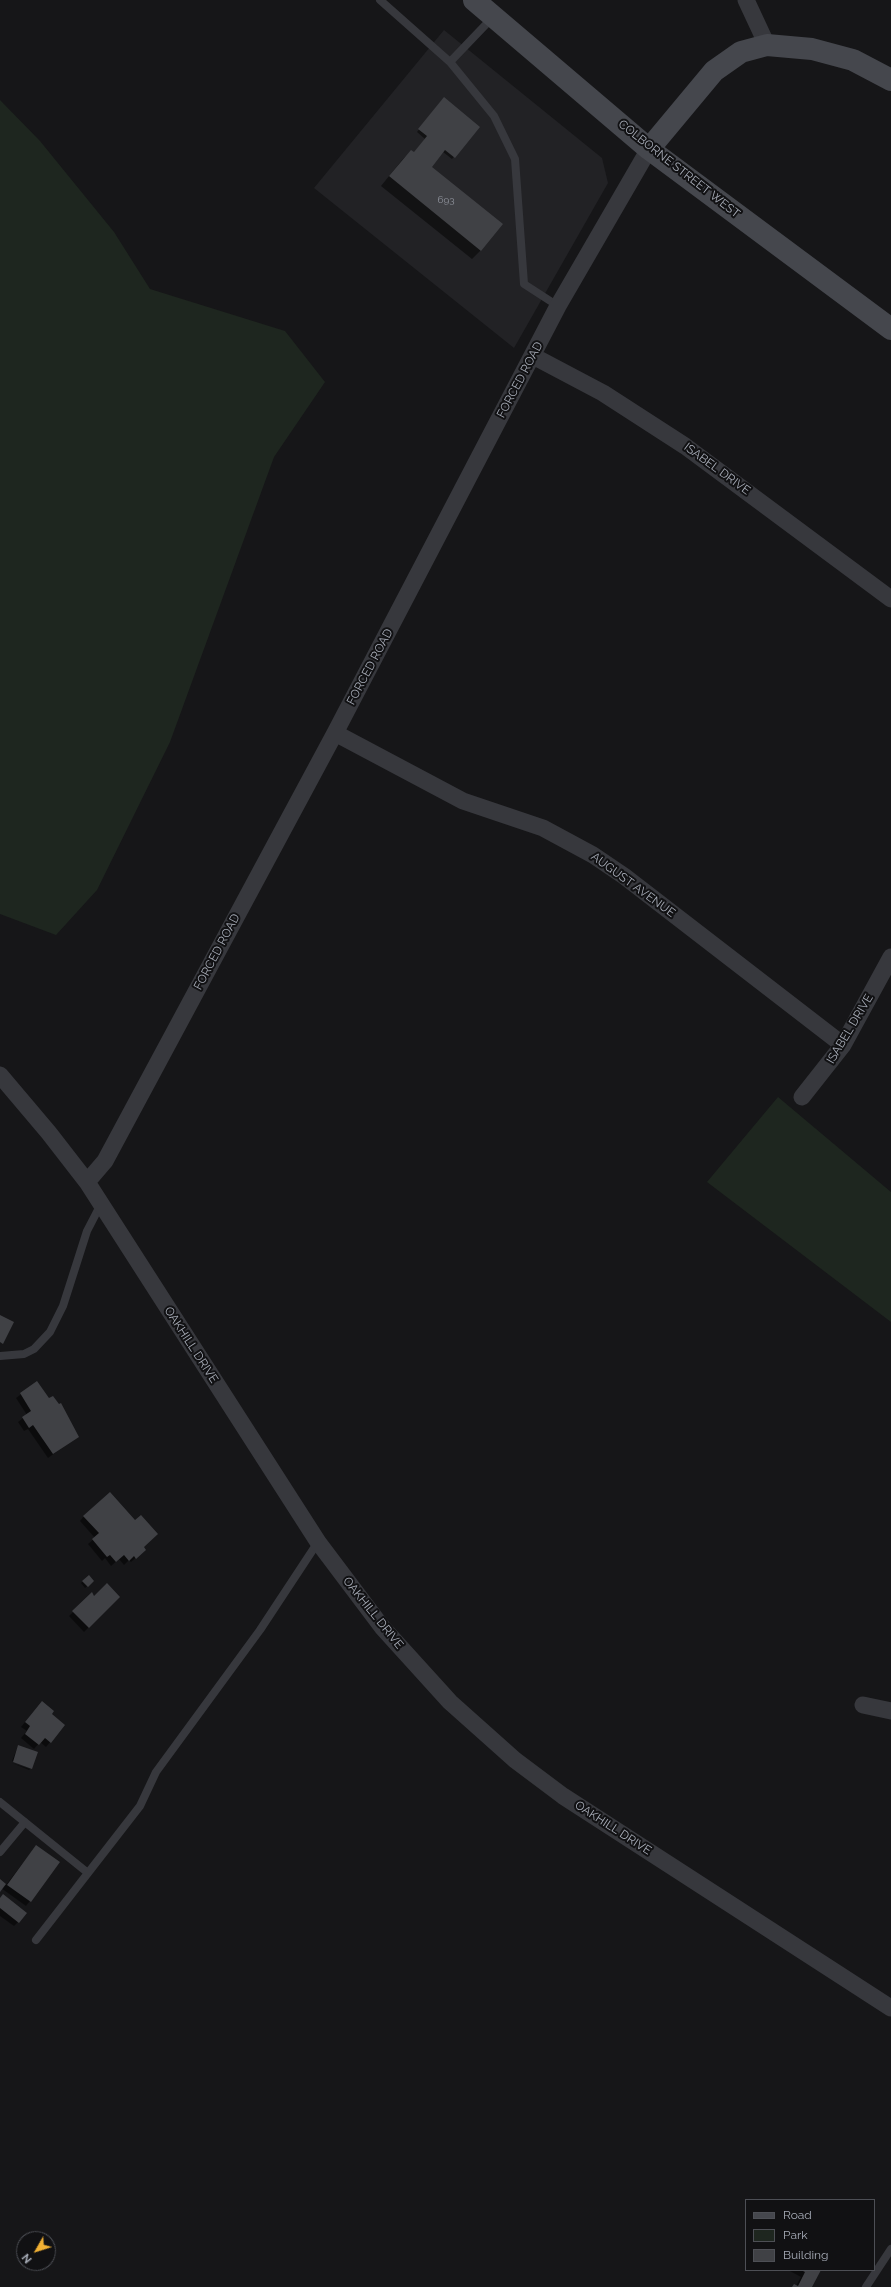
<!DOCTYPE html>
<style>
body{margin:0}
#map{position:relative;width:891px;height:2287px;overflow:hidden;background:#161618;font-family:Raleway,sans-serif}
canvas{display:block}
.legend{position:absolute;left:745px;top:2199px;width:130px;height:72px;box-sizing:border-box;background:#111113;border:1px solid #4d4f55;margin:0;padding:5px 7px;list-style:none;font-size:12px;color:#a8adb8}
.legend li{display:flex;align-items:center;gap:8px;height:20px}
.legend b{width:20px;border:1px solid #4d4f55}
.north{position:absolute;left:16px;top:2231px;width:40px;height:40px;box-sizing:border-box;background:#111113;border:1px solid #4d4f55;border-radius:50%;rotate:231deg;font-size:11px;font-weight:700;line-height:16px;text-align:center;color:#a8adb8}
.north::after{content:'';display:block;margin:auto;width:14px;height:18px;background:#f2b134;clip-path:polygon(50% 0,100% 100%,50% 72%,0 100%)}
</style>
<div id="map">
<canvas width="891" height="2287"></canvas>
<ul class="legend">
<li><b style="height:5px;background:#45474d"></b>Road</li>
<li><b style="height:11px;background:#1e261f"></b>Park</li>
<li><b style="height:11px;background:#404145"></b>Building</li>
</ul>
<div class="north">N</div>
</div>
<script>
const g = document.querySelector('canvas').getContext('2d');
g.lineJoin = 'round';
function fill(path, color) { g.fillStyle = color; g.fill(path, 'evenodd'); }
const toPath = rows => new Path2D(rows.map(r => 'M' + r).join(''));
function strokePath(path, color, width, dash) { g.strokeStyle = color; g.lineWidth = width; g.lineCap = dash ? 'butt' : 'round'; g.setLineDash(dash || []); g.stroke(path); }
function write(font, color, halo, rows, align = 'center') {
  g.font = font + ' Raleway,sans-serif'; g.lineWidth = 4; g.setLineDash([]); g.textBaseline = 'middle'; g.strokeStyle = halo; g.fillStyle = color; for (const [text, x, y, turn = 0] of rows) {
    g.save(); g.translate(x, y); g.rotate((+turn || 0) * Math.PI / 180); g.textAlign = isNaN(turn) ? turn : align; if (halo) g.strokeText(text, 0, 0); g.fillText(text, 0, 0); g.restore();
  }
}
fill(toPath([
 [444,30,602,158,608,183,514,348,314,188]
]), '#222225');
fill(toPath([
 [0,100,40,141,114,232,150,289,285,331,325,382,274,457,170,742,97,890,56,935,0,914],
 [778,1097,891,1192,891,1322,707,1182]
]), '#1e261f');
fill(toPath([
 [442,100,479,127,452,159,443,152,430,167,481,250,472,259,381,186,402,160,411,151,413,154,425,139,417,132],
 [37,1382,77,1437,48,1458,28,1429,24,1431,18,1422,27,1415,16,1398],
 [84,1516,143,1547,140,1554,131,1562,129,1560,124,1565,119,1559,111,1566,105,1558,102,1561,88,1544,95,1538,80,1521],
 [89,1576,93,1581,85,1588,81,1583],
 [92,1594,94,1597,119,1597,84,1632,69,1616],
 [38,1706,64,1725,46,1747,40,1742,34,1749,21,1738,27,1731,21,1727],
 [18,1746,32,1768,12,1761],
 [12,1763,30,1769,29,1770],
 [36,1846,59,1863,26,1906,1,1888,0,1890,0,1881,6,1885],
 [0,1899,18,1922,14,1926,0,1916],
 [788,2270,820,2270,811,2287,792,2287,796,2286,801,2277]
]), '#0007');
fill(toPath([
 [444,97,480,127,455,158,445,150,432,167,503,224,481,251,389,176,411,150,414,152,427,136,418,129],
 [0,1315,14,1322,3,1344,0,1342],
 [37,1381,49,1398,53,1396,59,1404,61,1403,79,1437,53,1454,33,1425,29,1428,22,1417,31,1411,20,1393],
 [110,1492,135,1520,141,1515,158,1534,144,1547,146,1550,136,1559,134,1556,129,1561,124,1555,116,1562,110,1555,107,1557,92,1539,99,1533,83,1516],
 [89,1575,94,1581,88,1587,82,1581],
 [107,1583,120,1597,89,1628,72,1611,92,1592,94,1596],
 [42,1701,54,1711,52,1714,65,1725,51,1743,45,1738,39,1745,25,1734,30,1726,25,1722],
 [18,1745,38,1752,32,1769,13,1762],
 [36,1845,60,1862,31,1902,7,1885],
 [0,1879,6,1884,0,1892],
 [3,1894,27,1913,19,1923,0,1908,0,1898],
 [801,2270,821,2270,812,2287,792,2287,794,2284,798,2286,805,2272]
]), '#404145');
strokePath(toPath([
 [380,0,450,62],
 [493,17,450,62,494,116,515,159,524,284,558,306],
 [0,1356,24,1354,34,1349,50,1332,63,1306,87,1231,101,1204],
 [0,1802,88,1873],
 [0,1852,25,1822],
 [36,1940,140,1806,156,1772,260,1630,318,1542],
 [866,2287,891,2249]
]), '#37383d', 8);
strokePath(toPath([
 [746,0,767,45],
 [533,356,603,393,685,446,891,599],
 [335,733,463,801,543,828,593,855,624,876,843,1045],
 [0,1075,49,1133,87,1182,318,1542,382,1627,450,1702,515,1760,563,1796,891,2008],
 [802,1097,843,1045,891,957],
 [87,1182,105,1161,335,733,558,306,649,149],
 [863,1705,891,1711]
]), '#37383d', 17);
strokePath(toPath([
 [474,0,649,149,891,329],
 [649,149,714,71,741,52,767,45,812,49,853,60,891,80]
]), '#45474d', 22);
write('10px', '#8e929b', null, [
 ["693",446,200]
]);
write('12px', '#a8adb8', '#111113', [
 ["COLBORNE STREET WEST",679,169,38],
 ["FORCED ROAD",520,380,-62],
 ["ISABEL DRIVE",717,469,36],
 ["FORCED ROAD",370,667,-62],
 ["AUGUST AVENUE",633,885,36],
 ["FORCED ROAD",217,952,-62],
 ["ISABEL DRIVE",850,1029,-59],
 ["OAKHILL DRIVE",191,1345,57],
 ["OAKHILL DRIVE",373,1613,51],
 ["OAKHILL DRIVE",613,1828,33]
]);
</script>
